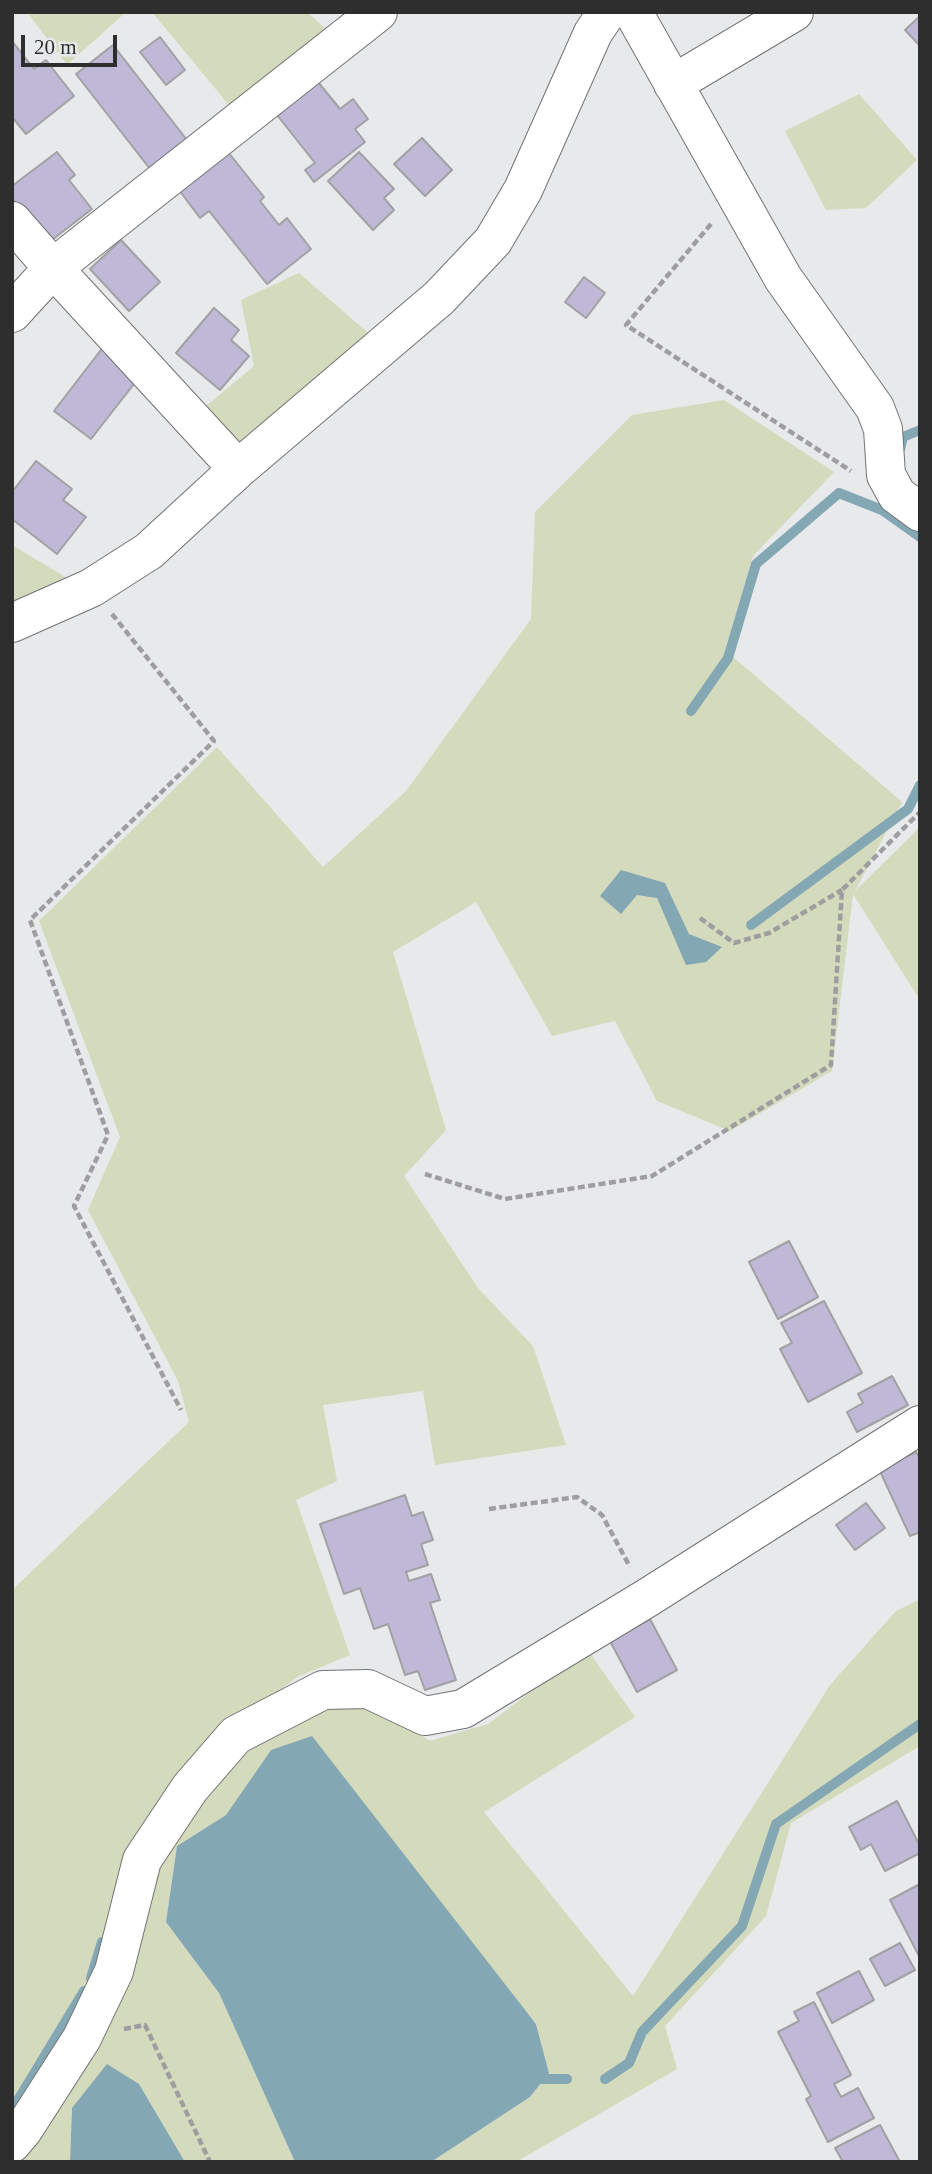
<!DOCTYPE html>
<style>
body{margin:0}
#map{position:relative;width:932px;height:2174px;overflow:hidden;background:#e8e9eb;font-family:Georgia,serif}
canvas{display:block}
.frame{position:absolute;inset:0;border:14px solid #2e2e2f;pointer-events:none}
.scale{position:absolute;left:21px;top:35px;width:96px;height:32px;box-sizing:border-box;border:4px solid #2e2e2f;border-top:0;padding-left:9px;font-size:21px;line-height:24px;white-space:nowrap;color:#2e2e2f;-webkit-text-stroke:5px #e8e9eb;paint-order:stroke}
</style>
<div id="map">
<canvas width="932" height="2174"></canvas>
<div class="frame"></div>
<div class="scale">20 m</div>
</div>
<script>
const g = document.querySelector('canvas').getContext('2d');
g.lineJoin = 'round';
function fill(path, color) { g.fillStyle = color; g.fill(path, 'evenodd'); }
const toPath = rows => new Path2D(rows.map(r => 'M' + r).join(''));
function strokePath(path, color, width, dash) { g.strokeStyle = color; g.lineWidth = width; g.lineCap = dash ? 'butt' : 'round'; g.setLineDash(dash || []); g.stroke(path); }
fill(toPath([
 [27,12,126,12,67,65],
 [152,12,307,12,328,31,233,110],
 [859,94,917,160,866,208,826,210,785,131],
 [299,273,375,339,236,455,199,412,254,366,241,300],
 [724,400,834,472,753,556,725,650,902,802,855,891,920,827,920,1000,853,894,832,1071,730,1131,657,1101,615,1021,552,1036,476,902,393,952,446,1130,404,1176,478,1288,533,1346,566,1445,435,1465,423,1391,323,1405,337,1481,296,1500,350,1655,297,1677,241,1722,361,1696,430,1741,488,1724,587,1649,635,1717,484,1812,633,1996,830,1685,896,1611,920,1599,920,1746,791,1823,766,1916,665,2026,677,2069,516,2162,431,2162,530,2097,549,2073,536,2023,271,1750,226,1815,177,1846,166,1922,219,1993,295,2162,185,2162,139,2084,72,2108,70,2162,12,2162,12,1590,189,1422,178,1381,88,1210,120,1137,39,921,217,747,323,867,406,791,531,619,535,512,632,415],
 [12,545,77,584,12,615]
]), '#d4dabc');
fill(toPath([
 [621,870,665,883,689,934,722,947,706,962,686,965,657,898,637,895,621,914,600,896],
 [312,1736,536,2024,549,2073,530,2097,431,2162,295,2162,219,1993,166,1922,177,1846,226,1815,271,1750],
 [107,2064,139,2084,185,2162,70,2162,72,2108]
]), '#84a7b4');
strokePath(toPath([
 [900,449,903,437,920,430],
 [691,711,728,658,756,564,839,493,882,510,920,537],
 [751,925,908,809,920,785],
 [91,1978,102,1942],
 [533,2079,567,2079],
 [605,2079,629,2063,642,2032,742,1926,776,1824,920,1724],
 [12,2110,84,1991]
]), '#84a7b4', 10);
const building = toPath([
 [920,16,920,46,905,30,920,16],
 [160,37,185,70,166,85,140,52,160,37],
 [12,41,34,69,46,60,74,96,26,134,12,117,12,41],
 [113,45,187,140,150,169,76,74,113,45],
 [318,82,340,109,353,99,368,119,355,129,365,142,314,182,305,170,315,163,277,115,318,82],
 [422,138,452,170,425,196,394,164,422,138],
 [57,152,75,175,69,180,92,209,48,243,12,198,12,186,57,152],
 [228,152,264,197,260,201,279,225,287,218,311,249,267,284,209,211,200,218,179,190,228,152],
 [359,152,394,189,384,198,394,210,373,230,328,181,359,152],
 [121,240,160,282,129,311,90,269,121,240],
 [584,277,605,293,586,318,565,302,584,277],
 [214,308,239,330,231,340,249,356,220,390,176,353,214,308],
 [104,346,141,375,91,439,54,411,104,346],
 [36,461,72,489,63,500,86,517,57,554,12,519,12,492,36,461],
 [789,1241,818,1297,778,1319,749,1262,789,1241],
 [824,1301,862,1373,808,1402,780,1349,792,1343,781,1323,824,1301],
 [892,1376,908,1405,857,1432,847,1412,863,1403,858,1394,892,1376],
 [916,1452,920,1459,920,1532,910,1536,879,1469,916,1452],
 [405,1495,412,1516,423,1512,433,1540,421,1544,428,1565,406,1572,409,1581,431,1574,440,1600,430,1603,456,1680,425,1690,418,1671,405,1675,388,1624,374,1629,360,1588,344,1594,320,1524,405,1495],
 [866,1503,885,1528,855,1550,836,1525,866,1503],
 [650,1619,677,1670,637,1692,610,1641,650,1619],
 [897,1801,920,1846,920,1853,885,1871,871,1844,861,1850,849,1827,897,1801],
 [920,1884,920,1958,890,1900,920,1884],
 [900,1943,915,1970,885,1986,870,1959,900,1943],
 [859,1971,874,2000,832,2023,817,1993,859,1971],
 [814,2002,851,2075,834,2084,841,2097,858,2088,874,2118,828,2142,806,2099,811,2096,778,2032,799,2021,794,2012,814,2002],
 [880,2125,900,2162,843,2162,835,2148,880,2125]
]);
fill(building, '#c0b8d7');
strokePath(building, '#a1a1a3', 2);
const minor = toPath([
 [633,12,783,278,875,408,883,429,886,475,897,495,920,512],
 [673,84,794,12],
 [12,221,53,268,238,469],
 [12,313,53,268,378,12],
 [12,623,91,588,149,551,238,469,439,298,493,241,523,190,593,33,607,12],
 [12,2143,23,2130,82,2038,114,1971,142,1860,190,1788,236,1735,323,1690,368,1689,425,1716,463,1709,647,1598,920,1425]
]);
strokePath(minor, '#727374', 40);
strokePath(toPath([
 [711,224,626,325,851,471],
 [112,614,214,741,30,920,108,1135,74,1206,181,1410],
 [700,918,734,943,769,933,842,890],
 [425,1174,505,1199,652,1176,831,1065,842,890,920,812],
 [489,1509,577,1497,602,1515,630,1567],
 [124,2029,145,2025,210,2162]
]), '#9e9ea0', 4.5, [7, 3.5]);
strokePath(minor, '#fff', 38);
</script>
